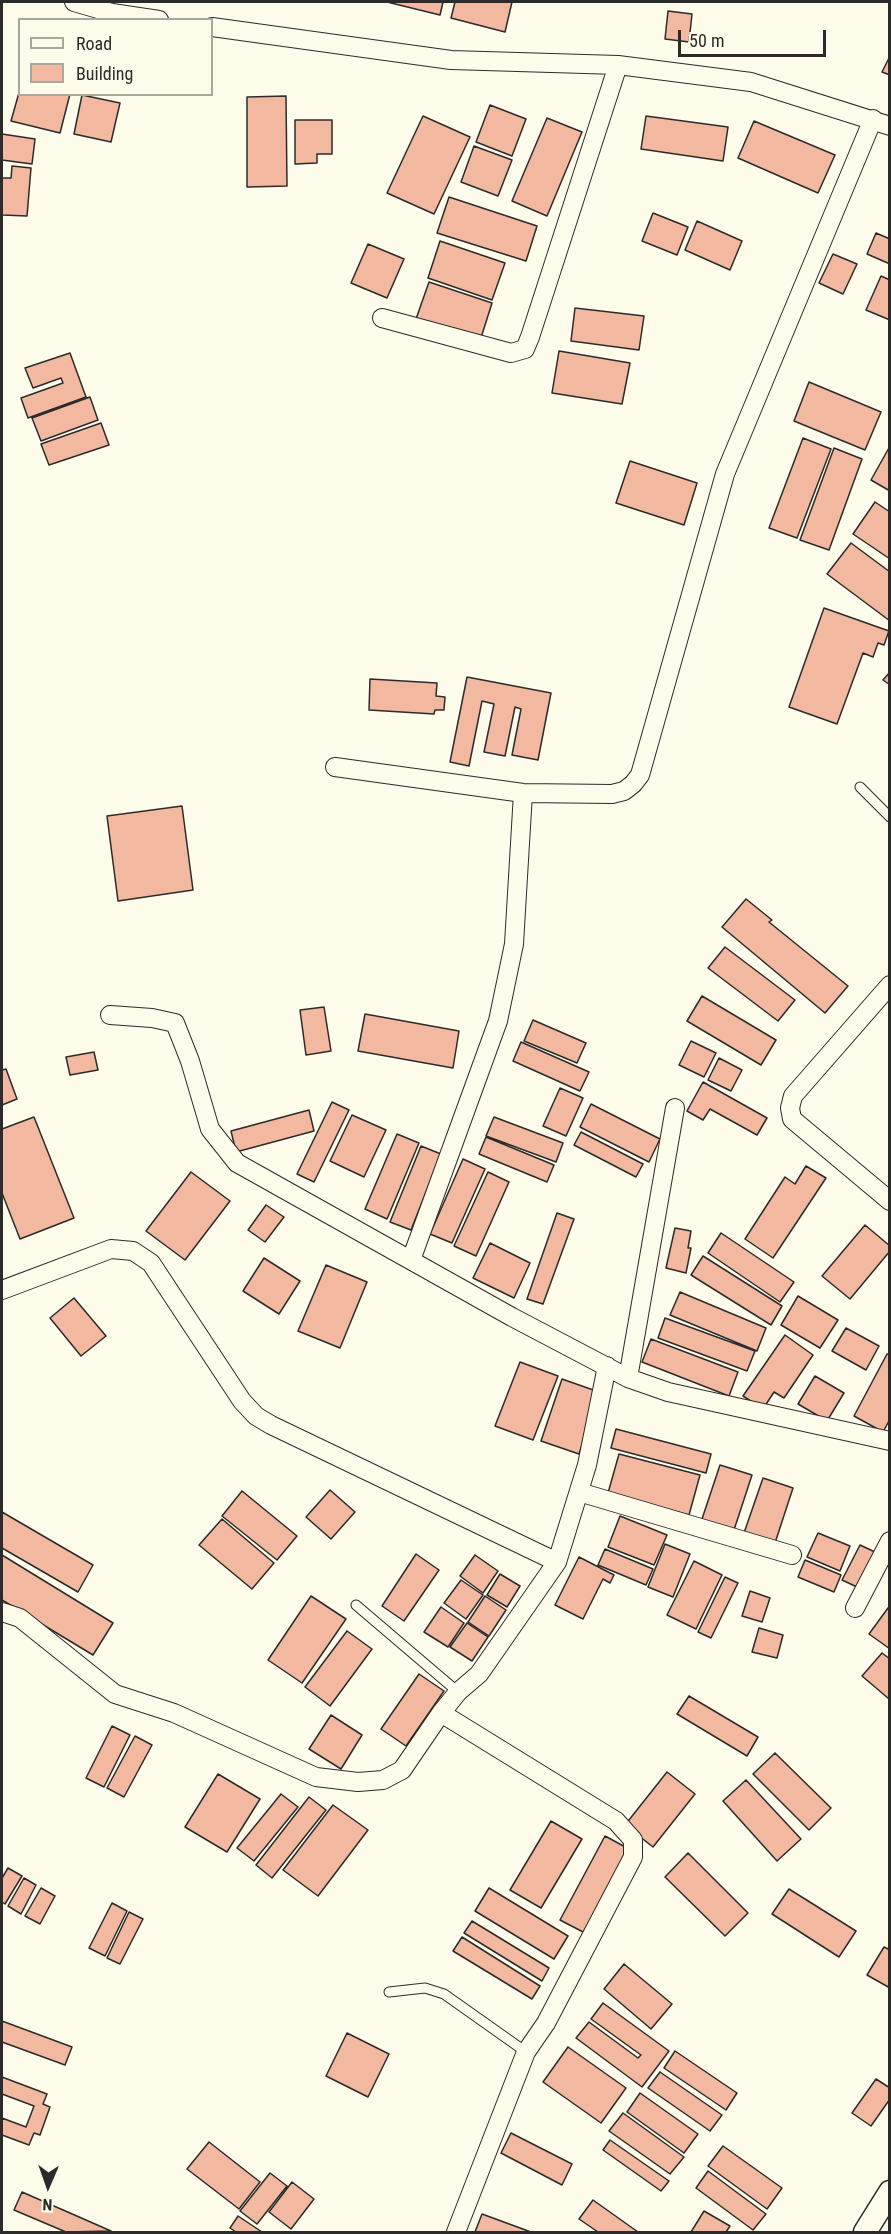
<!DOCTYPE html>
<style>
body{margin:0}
#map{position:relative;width:891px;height:2234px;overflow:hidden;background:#fdfbea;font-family:"Roboto Condensed",sans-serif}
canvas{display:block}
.frame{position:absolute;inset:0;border:3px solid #2b2b2b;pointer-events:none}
.legend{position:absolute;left:18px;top:18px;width:195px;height:78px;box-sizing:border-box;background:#fdfbea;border:2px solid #a9a89e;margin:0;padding:8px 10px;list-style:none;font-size:18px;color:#2b2b2b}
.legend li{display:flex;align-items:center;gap:12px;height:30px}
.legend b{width:30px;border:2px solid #a9a89e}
.north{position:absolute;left:18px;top:2156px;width:60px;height:60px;-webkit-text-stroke:4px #fdfbea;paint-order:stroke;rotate:182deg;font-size:16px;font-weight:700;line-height:24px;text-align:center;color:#2b2b2b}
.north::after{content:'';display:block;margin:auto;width:21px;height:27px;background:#2b2b2b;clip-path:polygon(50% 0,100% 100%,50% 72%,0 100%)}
.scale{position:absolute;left:678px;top:30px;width:148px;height:27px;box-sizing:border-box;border:3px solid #2b2b2b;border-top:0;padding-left:8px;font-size:18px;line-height:21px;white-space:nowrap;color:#2b2b2b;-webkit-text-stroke:4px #fdfbea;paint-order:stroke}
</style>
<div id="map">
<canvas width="891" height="2234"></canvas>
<div class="frame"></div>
<ul class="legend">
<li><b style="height:8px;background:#fdfbea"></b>Road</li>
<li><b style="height:16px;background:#f2b8a0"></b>Building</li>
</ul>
<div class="north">N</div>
<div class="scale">50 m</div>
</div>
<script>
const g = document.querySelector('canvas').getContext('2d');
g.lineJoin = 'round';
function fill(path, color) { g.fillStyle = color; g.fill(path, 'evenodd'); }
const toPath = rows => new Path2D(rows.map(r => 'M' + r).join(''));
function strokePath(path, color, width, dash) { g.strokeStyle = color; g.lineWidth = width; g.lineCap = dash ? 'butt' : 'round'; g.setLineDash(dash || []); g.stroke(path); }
const building = toPath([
 [387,2,443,2,440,15,387,2],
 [455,2,512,2,505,32,451,18,455,2],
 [668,11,692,14,689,42,665,39,668,11],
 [890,56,890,75,882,72,890,56],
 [20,89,20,94,70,94,60,133,11,121,20,89],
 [82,95,120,103,111,142,74,134,82,95],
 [286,96,287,186,247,187,247,97,286,96],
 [490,105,526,119,512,156,476,142,490,105],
 [423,116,470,137,434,214,387,193,423,116],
 [646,116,728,127,723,161,641,149,646,116],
 [547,118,582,132,547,216,512,201,547,118],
 [295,120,332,120,332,154,317,154,317,163,295,164,295,120],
 [754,121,835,155,818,193,738,158,754,121],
 [2,134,35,139,32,164,2,160,2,134],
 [474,146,512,160,498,196,461,182,474,146],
 [12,166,31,168,27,216,2,215,2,178,11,178,12,166],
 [449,197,537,226,526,261,437,233,449,197],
 [653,213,688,227,677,255,642,241,653,213],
 [697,221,742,241,730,270,685,250,697,221],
 [876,233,890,239,890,264,867,254,876,233],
 [440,241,505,263,492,300,428,278,440,241],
 [368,244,404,259,387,298,351,283,368,244],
 [833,254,857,264,843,294,819,283,833,254],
 [881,276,890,280,890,320,866,310,881,276],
 [429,282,492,303,480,341,416,319,429,282],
 [575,308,644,316,639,350,571,341,575,308],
 [559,351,630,363,622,404,552,393,559,351],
 [70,353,86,397,28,418,21,398,63,383,61,378,33,388,25,368,70,353],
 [809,382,881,412,865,450,794,421,809,382],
 [90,397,98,420,41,441,32,418,90,397],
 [101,423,109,445,49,465,41,444,101,423],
 [803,438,831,449,797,538,769,528,803,438],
 [890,446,890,491,871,480,890,446],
 [834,448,862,459,829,550,800,540,834,448],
 [630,461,697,483,684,525,616,503,630,461],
 [875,502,890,512,890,559,853,534,875,502],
 [851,543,890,572,890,621,827,574,851,543],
 [824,608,889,631,884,645,878,643,873,657,863,653,837,724,789,707,824,608],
 [890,672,890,685,883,680,890,672],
 [467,677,551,693,538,760,512,755,521,709,515,707,505,756,484,752,494,704,482,701,469,766,450,762,467,677],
 [370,679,437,683,436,696,445,697,444,710,435,710,434,714,369,710,370,679],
 [182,806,193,890,118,901,107,816,182,806],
 [746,899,772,920,769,922,848,986,825,1013,722,927,746,899],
 [725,947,795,1000,778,1021,708,968,725,947],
 [702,996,776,1040,761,1065,687,1021,702,996],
 [324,1007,331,1051,306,1055,300,1010,324,1007],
 [365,1014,459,1031,453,1068,358,1051,365,1014],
 [533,1020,586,1043,577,1063,524,1041,533,1020],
 [691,1041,716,1053,704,1077,679,1065,691,1041],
 [521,1042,589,1072,580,1091,513,1061,521,1042],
 [94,1052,98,1070,70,1075,66,1057,94,1052],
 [719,1058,742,1070,731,1091,708,1080,719,1058],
 [6,1069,17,1099,2,1105,2,1070,6,1069],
 [703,1082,767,1118,757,1135,710,1109,703,1120,687,1111,703,1082],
 [560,1088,583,1098,566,1136,543,1126,560,1088],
 [332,1102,349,1110,314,1182,297,1174,332,1102],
 [591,1104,660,1139,649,1162,580,1127,591,1104],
 [309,1110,314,1131,236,1152,231,1131,309,1110],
 [352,1115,386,1130,364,1177,330,1161,352,1115],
 [34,1117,74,1218,20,1239,2,1193,2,1129,34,1117],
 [494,1117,563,1143,556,1162,486,1136,494,1117],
 [581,1132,643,1164,636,1177,574,1145,581,1132],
 [397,1134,419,1143,387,1219,365,1209,397,1134],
 [486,1137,554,1165,547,1182,479,1154,486,1137],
 [421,1146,441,1154,411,1230,390,1222,421,1146],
 [463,1159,485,1169,452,1243,430,1234,463,1159],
 [806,1166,826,1178,773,1258,745,1239,785,1177,795,1184,806,1166],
 [191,1172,230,1201,185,1260,146,1231,191,1172],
 [488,1172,509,1182,476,1256,454,1246,488,1172],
 [266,1205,284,1217,265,1242,248,1230,266,1205],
 [557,1213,574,1219,543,1304,527,1299,557,1213],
 [865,1225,890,1246,890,1251,850,1299,822,1276,865,1225],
 [675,1228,691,1231,688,1248,691,1248,686,1273,666,1268,675,1228],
 [721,1233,794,1282,780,1302,708,1253,721,1233],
 [490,1243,530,1263,514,1298,473,1278,490,1243],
 [703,1256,782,1306,771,1325,691,1275,703,1256],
 [264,1258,300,1281,279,1314,243,1291,264,1258],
 [326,1265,367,1282,340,1348,298,1331,326,1265],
 [680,1292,766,1328,757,1351,670,1315,680,1292],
 [798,1296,838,1320,820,1348,781,1325,798,1296],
 [74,1298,106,1336,81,1356,50,1318,74,1298],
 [665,1318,755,1351,747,1371,658,1338,665,1318],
 [846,1328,879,1346,866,1370,832,1351,846,1328],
 [785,1335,813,1355,784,1398,774,1392,763,1409,743,1396,785,1335],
 [651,1339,738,1372,729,1396,642,1362,651,1339],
 [887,1354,890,1355,890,1419,883,1432,854,1416,887,1354],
 [520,1362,558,1376,533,1440,495,1426,520,1362],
 [815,1376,844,1393,827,1421,798,1404,815,1376],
 [562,1379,599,1392,579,1454,541,1441,562,1379],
 [616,1429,711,1454,706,1473,611,1448,616,1429],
 [619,1454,700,1475,689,1515,608,1493,619,1454],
 [720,1465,752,1475,733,1533,701,1522,720,1465],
 [763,1478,793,1488,775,1543,744,1533,763,1478],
 [330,1490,355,1512,331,1539,306,1517,330,1490],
 [242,1491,297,1536,277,1560,222,1516,242,1491],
 [2,1512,93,1565,78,1592,2,1548,2,1512],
 [620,1516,667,1535,654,1565,608,1547,620,1516],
 [222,1519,274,1563,252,1589,199,1545,222,1519],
 [818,1533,850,1546,840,1571,807,1557,818,1533],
 [665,1544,690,1554,673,1597,648,1587,665,1544],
 [860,1545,875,1552,857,1587,842,1580,860,1545],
 [605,1549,653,1569,646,1585,598,1565,605,1549],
 [416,1554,439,1570,404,1621,382,1606,416,1554],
 [2,1555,113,1623,93,1655,2,1600,2,1555],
 [475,1555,498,1571,483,1593,460,1576,475,1555],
 [579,1557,614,1575,610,1583,603,1579,583,1619,555,1605,579,1557],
 [805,1560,841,1575,834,1592,798,1577,805,1560],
 [694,1561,722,1575,696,1629,667,1615,694,1561],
 [500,1574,520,1586,507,1607,487,1595,500,1574],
 [725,1577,738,1583,711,1638,698,1632,725,1577],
 [461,1580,483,1595,466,1619,444,1603,461,1580],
 [750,1591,770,1598,762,1622,742,1616,750,1591],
 [311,1596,346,1619,302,1683,268,1660,311,1596],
 [485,1596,506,1610,489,1636,468,1622,485,1596],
 [441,1607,464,1623,448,1647,424,1632,441,1607],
 [888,1608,890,1610,890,1649,869,1634,888,1608],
 [467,1623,488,1637,472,1661,450,1647,467,1623],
 [759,1628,783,1635,777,1658,752,1652,759,1628],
 [347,1631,372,1649,330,1706,305,1687,347,1631],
 [882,1653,890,1659,889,1699,862,1676,882,1653],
 [419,1674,444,1691,406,1746,381,1729,419,1674],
 [689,1696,758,1737,747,1756,677,1714,689,1696],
 [331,1715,362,1735,341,1769,309,1749,331,1715],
 [112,1726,130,1735,104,1787,86,1778,112,1726],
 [135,1736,152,1745,124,1797,107,1788,135,1736],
 [775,1753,831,1808,809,1830,753,1774,775,1753],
 [667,1772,695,1794,653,1847,625,1825,667,1772],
 [218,1774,260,1799,227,1852,185,1827,218,1774],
 [746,1780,801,1839,777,1861,723,1801,746,1780],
 [281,1794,298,1807,254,1861,237,1848,281,1794],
 [309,1797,326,1810,272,1878,256,1865,309,1797],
 [333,1805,368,1830,318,1896,283,1870,333,1805],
 [551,1821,582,1839,541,1908,510,1890,551,1821],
 [605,1836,629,1849,585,1933,560,1920,605,1836],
 [688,1853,748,1913,725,1936,665,1877,688,1853],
 [8,1868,22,1876,5,1904,2,1902,2,1878,8,1868],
 [24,1878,36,1885,21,1914,8,1906,24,1878],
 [41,1888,55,1896,40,1924,25,1916,41,1888],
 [489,1888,568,1936,554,1959,475,1911,489,1888],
 [789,1889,856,1931,839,1957,772,1914,789,1889],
 [112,1903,127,1911,105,1956,89,1948,112,1903],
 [129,1912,143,1919,120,1964,107,1958,129,1912],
 [472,1921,549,1968,542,1981,464,1933,472,1921],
 [462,1937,540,1986,532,1999,453,1951,462,1937],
 [884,1947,890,1950,890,1988,867,1975,884,1947],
 [624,1964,672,2004,651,2029,604,1989,624,1964],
 [603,2003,669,2051,642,2087,576,2038,589,2022,638,2058,641,2055,591,2019,603,2003],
 [2,2021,72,2047,65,2065,2,2042,2,2021],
 [347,2033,389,2054,368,2097,326,2076,347,2033],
 [568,2047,626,2088,601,2123,543,2082,568,2047],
 [675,2051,737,2093,726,2110,664,2068,675,2051],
 [660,2072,722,2115,710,2131,648,2088,660,2072],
 [2,2077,47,2094,43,2104,50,2107,40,2135,34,2133,29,2145,2,2135,2,2118,26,2127,34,2106,2,2094,2,2077],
 [876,2079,890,2088,890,2099,871,2126,852,2113,876,2079],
 [640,2093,698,2134,684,2153,627,2112,640,2093],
 [623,2113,684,2157,670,2174,609,2131,623,2113],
 [511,2133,572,2164,562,2185,501,2153,511,2133],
 [610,2140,669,2181,661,2191,603,2150,610,2140],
 [209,2142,260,2182,239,2209,187,2169,209,2142],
 [723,2146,782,2188,767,2209,708,2166,723,2146],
 [708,2171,766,2214,753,2230,696,2188,708,2171],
 [270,2173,287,2186,257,2224,240,2211,270,2173],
 [292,2182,314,2199,291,2229,269,2212,292,2182],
 [22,2192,111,2231,66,2232,14,2210,22,2192],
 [593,2200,638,2232,598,2232,579,2219,593,2200],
 [704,2211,730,2226,726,2232,691,2232,704,2211],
 [482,2214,531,2232,475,2232,482,2214],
 [238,2216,262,2232,236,2232,230,2228,238,2216]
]);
fill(building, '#f2b8a0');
strokePath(building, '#2b2b2b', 1.5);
const service = toPath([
 [860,787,890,817],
 [356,1605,458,1692],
 [389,1992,425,1988,444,1994,526,2052]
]);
const minor = toPath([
 [74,2,112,13,159,20],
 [212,27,451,60,618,65,751,82,890,126],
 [382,318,511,353,525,349,530,337,618,65],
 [335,767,523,793,612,794,624,791,633,784,640,775,725,474,873,119],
 [890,985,793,1096,790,1108,792,1119,890,1201],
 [110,1015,152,1018,175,1023,190,1061,210,1129,237,1163,512,1317,628,1378,668,1392,890,1441],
 [411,1260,498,1021,514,944,523,793],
 [2,1290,111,1249,133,1251,151,1263,242,1401,256,1416,271,1425,557,1562],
 [628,1378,675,1108],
 [579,1492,792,1555],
 [855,1608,890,1541],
 [2,1612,20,1618,115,1694,174,1713,316,1777,358,1782,383,1780,402,1770,441,1713,458,1692,479,1674,557,1562,587,1465,607,1366],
 [441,1713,616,1821,633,1840,633,1857,546,2023,526,2052,456,2232]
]);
const tertiary = toPath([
 [865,2232,890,2192]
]);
strokePath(service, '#2b2b2b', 11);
strokePath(minor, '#2b2b2b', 20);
strokePath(tertiary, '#2b2b2b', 25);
strokePath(service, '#fdfbea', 9);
strokePath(minor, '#fdfbea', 18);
strokePath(tertiary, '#fdfbea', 22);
</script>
